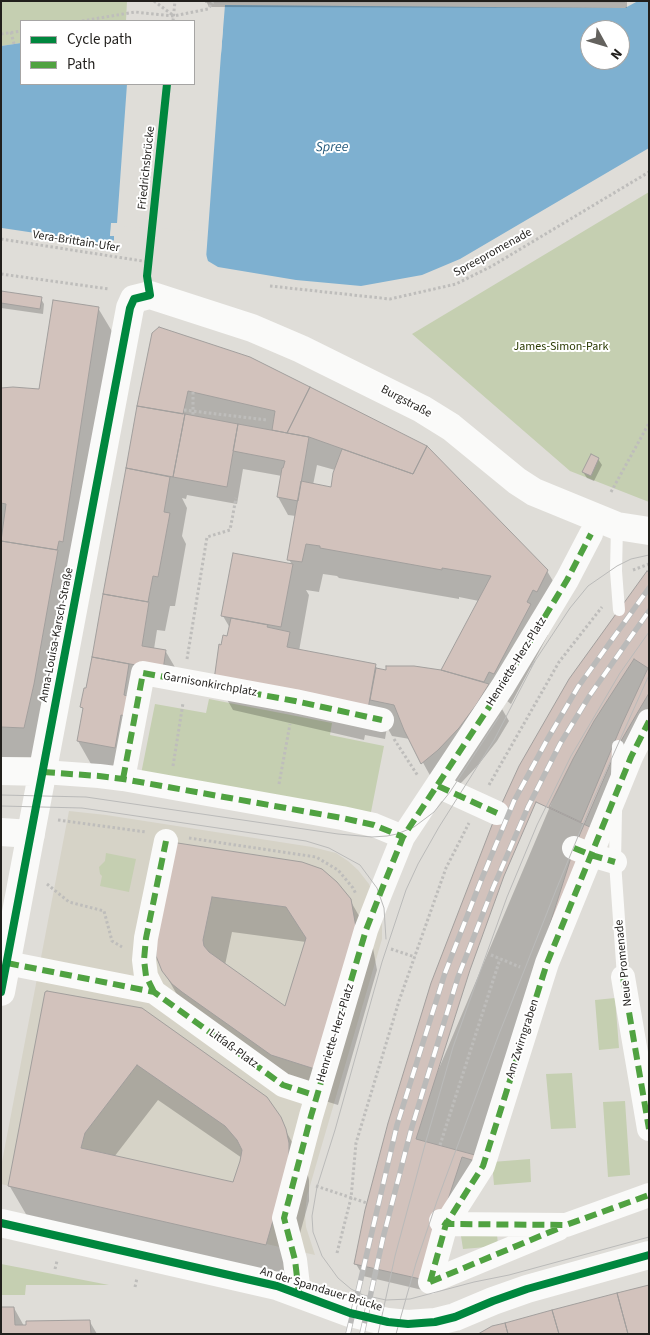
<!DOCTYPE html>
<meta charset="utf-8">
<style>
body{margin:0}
#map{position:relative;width:650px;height:1335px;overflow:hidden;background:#dfddd8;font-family:"Source Sans 3",sans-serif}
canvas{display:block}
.frame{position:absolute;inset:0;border:2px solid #211f1c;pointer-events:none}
.legend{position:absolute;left:20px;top:20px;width:175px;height:65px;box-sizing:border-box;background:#fff;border:1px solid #a6a5a4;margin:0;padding:6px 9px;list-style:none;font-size:15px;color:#211f1c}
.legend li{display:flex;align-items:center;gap:10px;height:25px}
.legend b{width:25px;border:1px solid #a6a5a4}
.north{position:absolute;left:580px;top:20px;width:50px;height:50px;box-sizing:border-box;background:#fff;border:1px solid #a6a5a4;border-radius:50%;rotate:129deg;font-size:14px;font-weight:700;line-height:20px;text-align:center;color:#211f1c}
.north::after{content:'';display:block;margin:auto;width:18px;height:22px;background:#64625e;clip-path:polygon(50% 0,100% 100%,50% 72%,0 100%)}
</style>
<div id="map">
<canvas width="650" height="1335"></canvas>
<div class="frame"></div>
<ul class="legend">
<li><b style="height:6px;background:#00873e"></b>Cycle path</li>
<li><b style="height:6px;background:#50a241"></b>Path</li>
</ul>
<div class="north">N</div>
</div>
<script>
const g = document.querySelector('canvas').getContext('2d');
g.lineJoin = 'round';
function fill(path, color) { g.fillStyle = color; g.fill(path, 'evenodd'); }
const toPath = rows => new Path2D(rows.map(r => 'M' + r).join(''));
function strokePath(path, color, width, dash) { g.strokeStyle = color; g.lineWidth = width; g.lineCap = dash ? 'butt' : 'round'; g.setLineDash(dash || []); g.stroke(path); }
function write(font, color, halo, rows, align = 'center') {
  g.font = font + ' "Source Sans 3",sans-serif'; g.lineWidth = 4; g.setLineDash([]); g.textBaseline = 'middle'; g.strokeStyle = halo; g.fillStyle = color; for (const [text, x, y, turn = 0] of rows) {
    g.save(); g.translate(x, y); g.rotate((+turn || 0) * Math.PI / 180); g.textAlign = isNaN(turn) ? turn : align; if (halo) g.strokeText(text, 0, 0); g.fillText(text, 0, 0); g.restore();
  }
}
fill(toPath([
 [69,811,106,815,312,847,336,853,348,861,358,870,369,884,378,906,382,925,382,939,307,1196,305,1214,306,1227,315,1255,1,1184,1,1167]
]), '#d6d3c7');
fill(toPath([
 [1,1,127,1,126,21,21,21,21,43,1,46],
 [649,192,649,502,570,471,412,334],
 [209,699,332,723,330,735,384,746,370,817,141,774,155,704,206,713],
 [106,853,136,859,129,892,100,886,102,876,100,874,99,867,105,861],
 [615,998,619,1048,599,1050,595,1000],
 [572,1073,576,1128,551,1129,546,1074],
 [625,1101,630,1175,608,1177,603,1102],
 [530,1159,531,1182,494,1185,492,1162],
 [497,1234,498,1246,463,1249,461,1236],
 [1,1264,27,1269,109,1285,26,1285,25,1295,1,1295]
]), '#c5cfb1');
fill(toPath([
 [638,1,649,1,649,148,460,259,422,275,361,286,296,280,218,267,208,261,205,251,207,228,112,223,110,236,114,236,114,240,109,244,2,228,1,46,21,43,21,84,194,84,221,54,225,5,625,8],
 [590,30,620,30,620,60,590,60]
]), '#7eb0d0');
fill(toPath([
 [220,27,223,27,206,259,205,259,202,251,205,231,114,226,113,234,115,234,116,236,110,236,111,223,117,223,127,84,194,84,194,50,218,52]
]), '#dfddd8');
fill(toPath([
 [206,1,627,1,627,8,209,7],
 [1,293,41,299,44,304,43,314,1,308],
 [98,308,116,338,41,757,1,757,1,542,3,530,1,530,1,389,40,390],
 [153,334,426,448,547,571,565,601,545,630,548,635,511,704,507,701,502,709,509,721,497,741,479,764,462,782,443,799,410,739,392,736,387,727,385,739,365,735,364,740,233,710,216,680,230,628,223,616,292,565,289,559,296,516,288,515,278,497,282,476,243,469,237,504,187,495,186,499,182,498,187,508,182,536,186,544,175,606,170,606,165,631,157,630,154,649,166,652,176,669,138,681,145,724,142,739,128,770,91,764,78,741,84,711,82,707,95,658,93,656],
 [317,465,335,470,332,488,313,485],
 [323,574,337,576,339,578,459,599,459,597,479,601,442,671,378,670,375,665,299,651,309,595,306,590,319,592],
 [598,459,602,465,594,481,587,478,583,472],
 [649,573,649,716,431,1292,363,1276,356,1264],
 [172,844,350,900,371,937,377,970,338,1105,293,1091,184,1007,163,970],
 [232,932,306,942,286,1008,225,965],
 [53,992,273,1108,306,1167,309,1180,309,1201,287,1280,30,1221,9,1185],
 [158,1100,242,1158,234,1183,114,1157],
 [14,1308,24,1326,90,1322,97,1334,1,1334]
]), '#0003');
const building = toPath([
 [625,1,625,2,205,2,205,1,625,1],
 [1,291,42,297,40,309,1,303,1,291],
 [53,300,99,307,63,542,59,541,57,550,1,541,6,504,1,503,1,388,13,387,39,389,53,300],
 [159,327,250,357,310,387,287,433,272,430,275,411,188,391,183,414,137,406,152,333,159,327],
 [310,387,427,446,413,474,309,437,287,433,310,387],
 [137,406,185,414,173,477,126,468,137,406],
 [185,414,238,424,227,487,173,477,185,414],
 [238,424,309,437,298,501,277,497,282,468,283,468,285,461,233,451,238,424],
 [427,446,548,570,537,592,533,590,527,602,531,604,494,674,489,672,484,682,441,670,491,576,442,568,442,570,320,548,320,546,306,544,302,562,287,560,301,481,331,487,333,473,342,449,413,474,427,446],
 [591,454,599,458,591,476,582,472,591,454],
 [126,468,170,477,164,512,170,513,158,577,153,576,148,602,103,594,126,468],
 [1,541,58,550,34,684,24,728,1,727,1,541],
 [233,553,293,564,281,627,221,616,233,553],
 [647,571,649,572,649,693,618,746,574,848,475,1161,462,1157,441,1221,425,1280,354,1264,365,1210,388,1123,431,983,492,825,519,766,569,679,647,571],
 [103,594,149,602,142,646,166,650,163,670,92,657,103,594],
 [231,618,268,625,267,627,290,632,287,647,376,664,368,709,214,680,219,644,221,645,223,635,227,636,231,618],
 [92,657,129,664,124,695,132,697,129,717,121,715,115,748,77,741,83,708,80,707,84,688,86,688,92,657],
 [634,659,648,668,622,724,581,822,549,807,573,759,594,721,634,659],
 [386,666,414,666,441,670,489,684,476,705,459,728,438,750,421,764,404,730,394,705,370,700,376,668,386,670,386,666],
 [536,802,592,828,475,1155,416,1139,470,970,504,876,536,802],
 [171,842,302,862,322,869,337,882,351,899,357,933,318,1070,271,1055,182,992,172,984,162,971,156,956,157,923,171,842],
 [212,897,286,907,306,938,285,1006,209,952,204,946,203,940,212,897],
 [47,991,142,1008,267,1097,281,1117,286,1129,289,1143,289,1165,266,1245,8,1186,45,992,47,991],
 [137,1065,225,1126,237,1140,242,1150,240,1161,233,1182,81,1148,85,1133,137,1065],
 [649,1285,649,1334,628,1334,617,1293,649,1285],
 [617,1293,628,1334,559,1334,552,1310,617,1293],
 [1,1307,14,1307,15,1325,26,1325,26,1321,90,1320,91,1334,1,1334,1,1307],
 [552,1310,559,1334,508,1334,505,1323,552,1310],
 [505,1323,508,1334,478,1334,492,1326,505,1323]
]);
fill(building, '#d2c2bc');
strokePath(building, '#a29f9d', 1);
strokePath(toPath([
 [154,1,174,16],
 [82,21,135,12,174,16,208,9,213,2],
 [173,21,175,1],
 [11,32,14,44],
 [1,34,21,31],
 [1,239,149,262],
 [147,272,167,84],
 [1,274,109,289],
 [270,286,390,299,456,284,492,266,649,172],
 [193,392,193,416],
 [184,410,267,420],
 [611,492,649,423],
 [633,570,649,564],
 [187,659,207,537,230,530,236,498],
 [394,739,418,776],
 [173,766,183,703],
 [279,784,290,724],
 [489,785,559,662,602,607],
 [58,820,146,832],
 [189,838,316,857,338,870,353,888,356,894],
 [47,884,69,902,104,911,112,941,122,947],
 [391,949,415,957],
 [491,955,520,967],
 [440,1145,500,959],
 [316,1186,367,1203],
 [337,1253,351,1198,356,1143,399,1001,446,868,469,823],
 [55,1269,57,1261],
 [135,1287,137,1278]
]), '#bebdbb', 3, [2.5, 2.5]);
strokePath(toPath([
 [617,526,616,571,619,610],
 [617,776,618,746],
 [616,811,615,862,623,977]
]), '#fafaf9', 12);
strokePath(toPath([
 [43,772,99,776,123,779,342,818,374,825,403,837],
 [123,779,143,673,295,701,382,720],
 [438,786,497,813],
 [574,848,591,855,615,862],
 [7,963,154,992,283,1085,317,1096],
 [623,977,649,1129],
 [154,992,146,976,144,960,146,938,166,841],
 [441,1221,446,1224,566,1225,649,1195],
 [430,1282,446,1224,483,1166,547,963,631,757,649,721],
 [430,1282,558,1229],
 [299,1294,295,1260,284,1218,311,1116,366,930,380,894,403,837,503,686,567,580,591,534]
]), '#fafaf9', 24);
strokePath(toPath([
 [1,771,43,772],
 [1,832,31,834],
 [1,992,130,308,134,299,150,295,252,328,301,349,422,409,451,427,517,481,534,492,617,526,649,531],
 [1,1223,277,1286,350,1313,388,1322,408,1324,435,1322,455,1317,493,1301,527,1289,649,1255]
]), '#fafaf9', 28);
strokePath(toPath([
 [535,661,494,740,439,827,418,864,406,890,382,962,335,1130,317,1187,312,1216,313,1232,322,1256,338,1278,351,1289,363,1295,386,1300,410,1299,474,1282,509,1275,649,1237],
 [531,667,570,608,588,586,617,566,631,559,649,555],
 [1,795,86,797,338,834,372,837,387,836,397,834,414,827,434,812,450,792,499,717],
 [1,806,82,808,306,841,329,848,360,865,377,888,384,908,386,939],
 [378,1334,395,1256,426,1141,453,1047,507,897,537,825,571,756,620,673,649,632],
 [396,1334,416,1263,437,1201,499,1034,556,890,593,800,649,675]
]), '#babab9', 1);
const rail = toPath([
 [348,1334,397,1125,445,973,480,883,514,801,547,740,578,687,649,588],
 [362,1334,383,1238,411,1130,458,977,493,888,528,807,560,744,590,695,649,611]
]);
strokePath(rail, '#babab9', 5.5);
strokePath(rail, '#fff', 4, [11]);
strokePath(toPath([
 [43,772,99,776,123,779,342,818,374,825,403,837],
 [123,779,143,673,295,701,382,720],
 [438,786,497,813],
 [574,848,591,855,615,862],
 [7,963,154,992,283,1085,317,1096],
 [623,977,649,1129],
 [154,992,146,976,144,960,146,938,166,841],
 [443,1222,446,1224,566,1225,649,1195],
 [430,1282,446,1224,483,1166,547,963,631,757,649,721],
 [430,1282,562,1227],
 [299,1294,295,1260,284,1218,311,1116,366,930,380,894,403,837,503,686,567,580,591,534]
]), '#50a241', 6, [12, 6]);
strokePath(toPath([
 [1,992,130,308,134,299,150,295,147,276,167,84],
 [1,1223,277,1286,350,1313,388,1322,408,1324,435,1322,455,1317,493,1301,527,1289,649,1255]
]), '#00873e', 8);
write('12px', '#211f1c', '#fff', [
 ["Friedrichsbrücke",147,168,-84],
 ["Vera-Brittain-Ufer",76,242,9],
 ["Spreepromenade",493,253,-29],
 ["Burgstraße",406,402,28],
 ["Anna-Louisa-Karsch-Straße",57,635,-79],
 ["Henriette-Herz-Platz",517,662,-58],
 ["Garnisonkirchplatz",210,685,10],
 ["Neue Promenade",624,963,-96],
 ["Henriette-Herz-Platz",336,1033,-73],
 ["Am Zwirngraben",523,1039,-72],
 ["Litfaß-Platz",233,1049,36],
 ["An der Spandauer Brücke",321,1290,17]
]);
write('12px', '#2b3b03', '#fff', [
 ["James-Simon-Park",561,347]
]);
write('italic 14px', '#255b7d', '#fff', [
 ["Spree",332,148,-1]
]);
</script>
